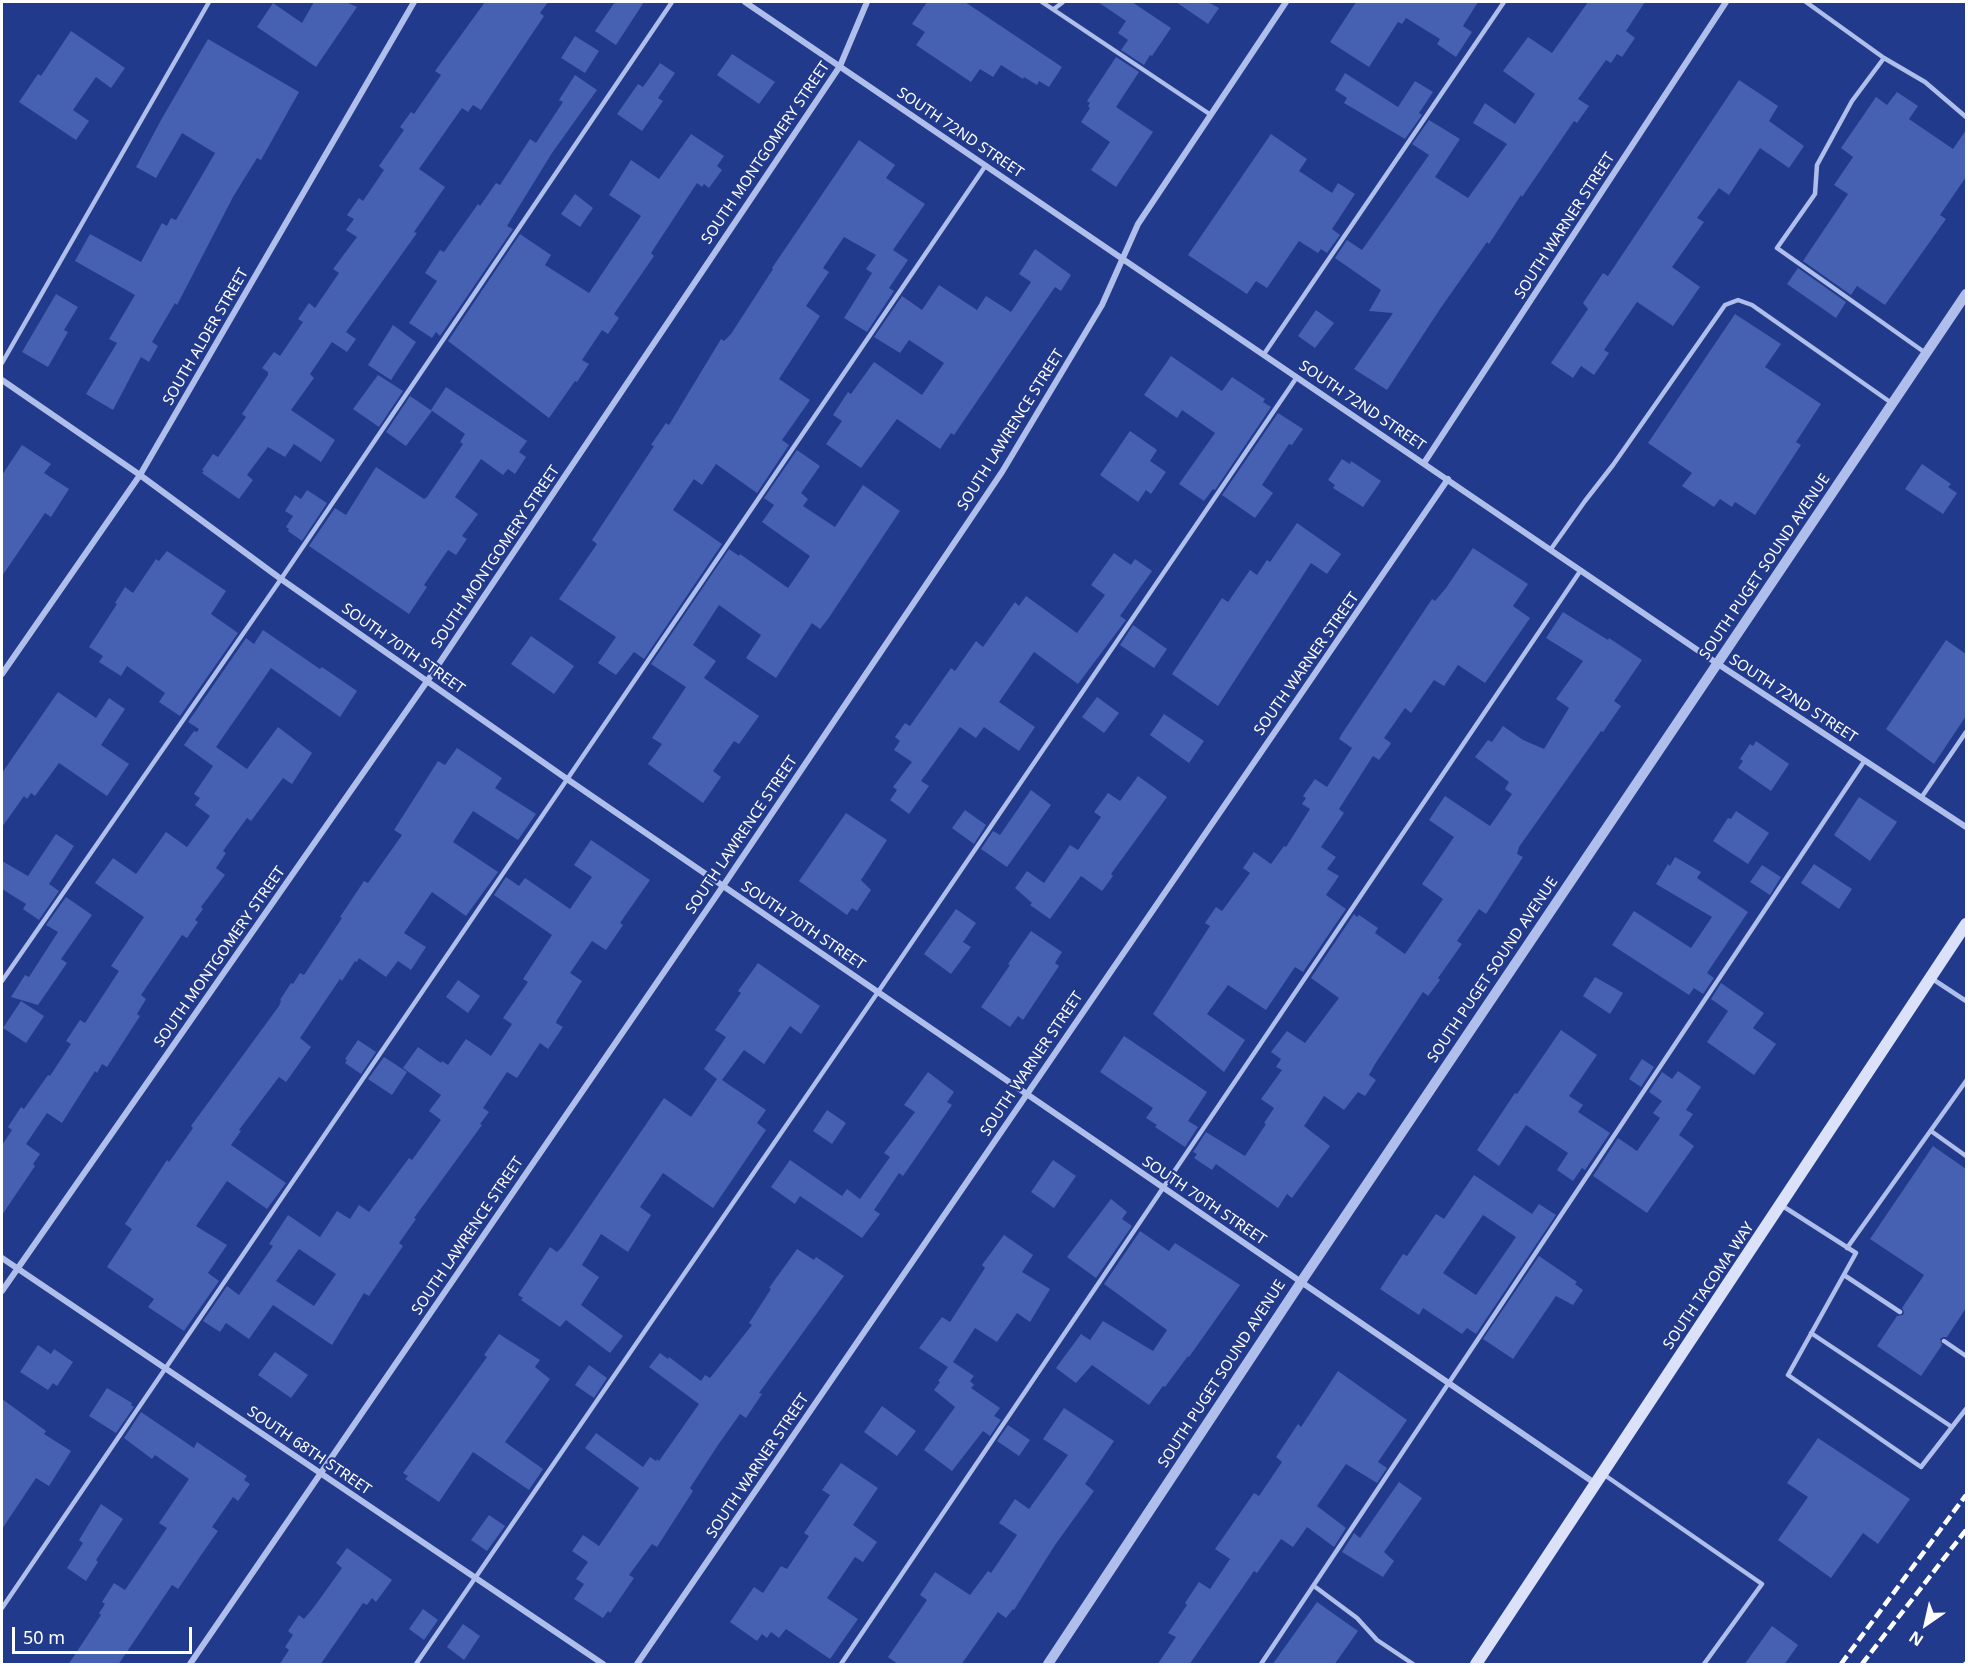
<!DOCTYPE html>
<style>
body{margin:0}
#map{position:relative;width:1968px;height:1666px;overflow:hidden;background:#223a8b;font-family:"Noto Sans",sans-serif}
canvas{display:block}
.frame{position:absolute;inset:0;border:3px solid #fff;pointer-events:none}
.north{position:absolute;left:1896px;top:1594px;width:60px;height:60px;-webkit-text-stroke:4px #223a8b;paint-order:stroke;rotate:214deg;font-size:16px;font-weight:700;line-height:24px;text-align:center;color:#fff}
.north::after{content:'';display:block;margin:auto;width:21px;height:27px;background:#fff;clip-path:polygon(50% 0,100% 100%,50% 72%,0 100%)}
.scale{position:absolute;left:12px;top:1627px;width:180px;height:27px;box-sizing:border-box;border:3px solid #fff;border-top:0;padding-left:8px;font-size:18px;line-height:21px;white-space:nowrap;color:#fff;-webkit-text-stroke:4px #223a8b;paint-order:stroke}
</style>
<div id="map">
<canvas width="1968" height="1666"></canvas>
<div class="frame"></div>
<div class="north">N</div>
<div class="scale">50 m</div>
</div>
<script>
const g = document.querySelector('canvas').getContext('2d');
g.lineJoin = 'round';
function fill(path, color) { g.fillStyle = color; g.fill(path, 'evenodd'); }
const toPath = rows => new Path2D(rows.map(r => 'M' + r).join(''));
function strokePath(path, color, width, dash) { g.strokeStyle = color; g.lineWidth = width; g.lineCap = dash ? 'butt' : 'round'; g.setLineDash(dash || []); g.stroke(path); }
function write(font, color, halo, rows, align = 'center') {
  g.font = font + ' "Noto Sans",sans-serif'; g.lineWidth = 4.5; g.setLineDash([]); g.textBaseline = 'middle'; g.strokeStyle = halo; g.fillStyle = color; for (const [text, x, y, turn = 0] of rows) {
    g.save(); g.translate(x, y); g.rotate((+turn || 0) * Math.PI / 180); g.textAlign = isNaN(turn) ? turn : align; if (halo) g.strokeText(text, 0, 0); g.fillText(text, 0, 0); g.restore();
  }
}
fill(toPath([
 [314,2,346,2,357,7,316,67,257,27,273,3,302,23],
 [485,2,548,2,540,13,544,16,481,110,473,105,468,112,462,108,419,169,445,187,414,232,417,233,346,332,356,339,347,352,332,342,310,374,314,378,291,410,335,440,321,462,294,444,285,457,268,447,247,475,253,480,239,499,202,473,204,471,202,470,213,454,218,457,246,417,242,414,268,375,268,372,262,368,274,352,280,356,303,322,298,319,309,303,315,308,339,273,333,269,357,237,346,230,354,219,347,215,359,198,363,201,384,170,379,166,404,130,400,127,411,112,414,114,441,75,435,71],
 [615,2,644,2,616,45,595,31],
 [927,2,965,2,1062,67,1049,87,1039,81,1037,85,1024,77,1023,79,1001,65,993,77,980,69,971,82,916,45,925,32,912,24],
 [1098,2,1132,2,1171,28,1152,56,1150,55,1144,65,1121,50,1128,40,1118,33,1126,21],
 [1176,2,1208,2,1219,8,1208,24],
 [1356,2,1478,2,1463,26,1472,32,1456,57,1437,44,1440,39,1406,18,1402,24,1398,22,1369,67,1330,42],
 [1588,2,1645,2,1626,31,1635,38,1622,57,1617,54,1611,63,1606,60,1578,99,1589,106,1577,123,1574,121,1522,197,1521,195,1489,244,1487,242,1440,309,1387,390,1354,369,1393,313,1369,311,1381,290,1335,258,1347,240,1362,250,1429,155,1412,144,1429,120,1460,139,1435,177,1468,198,1507,144,1473,123,1485,103,1515,124,1535,94,1503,71,1528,37,1552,53],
 [71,31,125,68,111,88,96,77,73,110,89,121,76,140,19,102,38,74,41,76],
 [575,36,599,51,585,73,561,58],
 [208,39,299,92,261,160,257,158,233,197,177,305,175,303,152,342,158,346,149,362,141,357,113,410,86,394,117,343,109,339,135,295,75,261,90,234,141,262,162,223,167,226,171,218,176,220,215,153,182,133,156,178,136,167,161,120],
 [732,54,775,82,759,104,717,75],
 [1116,57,1139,72,1116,107,1153,132,1116,187,1091,170,1110,142,1081,122,1090,108,1088,106,1090,103,1087,101],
 [660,63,675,73,658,98,663,101,642,131,617,114,638,84,643,87],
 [1345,73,1398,107,1415,81,1433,92,1419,113,1422,115,1405,139,1344,103,1347,98,1335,90],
 [575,75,597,90,552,153,507,226,513,229,440,336,436,332,432,338,409,323,437,281,425,273,440,250,444,252,478,204,480,206,496,183,500,185,530,139,536,143,563,102,559,100],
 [1739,80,1778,106,1769,121,1804,146,1789,168,1760,148,1729,195,1719,188,1697,218,1704,222,1672,267,1700,287,1673,326,1637,302,1604,350,1609,353,1594,375,1581,366,1573,378,1551,363,1588,309,1583,303,1603,273,1608,276],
 [1897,92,1918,106,1909,119,1953,149,1966,130,1966,177,1940,215,1946,219,1885,305,1857,286,1851,295,1803,261,1848,194,1834,185,1853,157,1841,148,1876,97,1887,105],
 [691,134,724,156,717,166,722,170,709,188,704,184,702,187,697,183,651,253,654,256,614,314,619,318,608,334,602,330,582,360,589,364,577,382,575,381,549,418,448,341,520,234,551,255,545,265,589,293,641,216,609,195,631,160,659,179],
 [1271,134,1307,159,1299,171,1332,193,1338,183,1355,194,1332,229,1340,235,1327,253,1321,249,1318,253,1299,241,1267,288,1256,281,1247,294,1188,255],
 [859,140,895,165,886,178,925,204,893,250,908,260,889,288,894,291,867,332,844,318,872,273,866,269,876,255,844,237,823,268,829,272,806,306,820,316,779,379,810,400,782,440,789,445,757,493,716,464,702,485,694,479,673,510,722,544,644,659,634,652,616,675,598,663,616,637,559,599,597,544,592,540,654,446,651,445,666,423,669,425,721,339,724,341,731,334,773,269,772,268],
 [575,194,593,208,580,227,561,214],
 [1035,249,1071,275,1061,291,1055,287,954,435,951,433,940,449,897,419,861,468,826,444,842,421,833,415,848,392,851,394,874,362,922,395,944,363,909,340,900,353,874,337,902,296,922,310,939,285,977,310,986,296,1011,312,1031,282,1019,274],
 [1798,268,1846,302,1836,318,1787,284],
 [56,294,78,307,64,330,68,332,48,367,22,352],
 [1316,310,1334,323,1315,348,1298,336],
 [1735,314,1781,344,1765,367,1821,404,1796,442,1801,445,1755,515,1735,502,1732,507,1720,499,1714,507,1682,486,1692,473,1648,443],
 [393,325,416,342,391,380,368,365],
 [1171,356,1222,391,1232,377,1265,399,1263,402,1271,407,1215,490,1213,489,1204,501,1179,484,1215,433,1182,410,1177,418,1144,395],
 [378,375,403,391,379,427,353,409],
 [446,387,527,441,519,452,526,457,515,474,508,469,503,475,481,459,455,497,478,514,462,536,467,539,456,555,448,550,424,585,427,587,409,614,309,546,335,508,346,515,376,467,424,499,427,497,463,444,460,442,465,434,431,410],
 [410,396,432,411,406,446,386,432],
 [1278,413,1303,429,1292,445,1289,444,1262,485,1273,493,1255,518,1222,495],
 [1130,431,1157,450,1150,461,1166,472,1151,494,1146,490,1138,502,1100,475],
 [22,445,51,464,44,473,69,489,51,517,45,513,2,576,2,475],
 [797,450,820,466,801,493,808,499,803,506,835,527,863,485,900,511,828,619,820,629,812,623,776,678,746,658,761,635,719,605,693,645,716,661,704,678,759,716,739,744,734,741,713,771,721,777,703,803,648,764,662,744,652,738,686,687,651,664,729,549,739,556,740,554,788,588,810,556,762,522,774,505,764,498],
 [1342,459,1350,464,1351,461,1381,481,1363,507,1333,488,1335,485,1328,480],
 [1922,464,1951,484,1948,487,1957,493,1943,514,1905,489],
 [307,490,327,503,302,541,288,531,289,529,286,527,293,516,285,511,295,495,301,499],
 [1297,523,1341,554,1327,574,1311,563,1218,706,1172,674,1222,598,1228,602,1250,570,1257,575,1267,560,1270,562],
 [1473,548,1528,584,1513,606,1530,618,1485,683,1458,665,1444,686,1434,680,1411,713,1405,708,1384,738,1391,743,1390,745,1379,760,1373,756,1339,809,1344,813,1321,847,1336,857,1327,869,1339,876,1326,895,1346,909,1303,972,1295,967,1266,1010,1228,985,1207,1014,1245,1040,1224,1072,1153,1014,1210,926,1205,923,1216,907,1222,911,1250,873,1243,868,1254,852,1271,864,1284,846,1286,847,1310,809,1302,804,1306,798,1303,796,1315,779,1327,787,1352,748,1339,739,1343,732,1432,599,1435,601,1446,588],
 [167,551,226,591,211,614,238,633,180,716,159,702,165,693,127,666,121,676,99,662,103,656,89,647,117,604,115,603,125,587,133,593,156,559,159,561],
 [1114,553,1131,565,1135,559,1152,571,1120,616,1126,620,1078,684,1034,652,999,702,1035,727,1019,751,984,727,976,738,960,727,921,781,929,786,909,814,890,800,897,790,893,787,912,762,894,750,900,741,895,737,905,723,910,726,951,668,955,671,976,641,983,647,1015,602,1019,606,1026,596,1077,633,1105,595,1091,585],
 [1563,612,1608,640,1609,638,1642,660,1614,701,1621,706,1603,732,1601,731,1519,847,1517,854,1523,857,1486,914,1479,909,1457,941,1462,944,1438,978,1440,980,1428,996,1423,992,1375,1064,1369,1075,1376,1080,1365,1096,1358,1092,1344,1110,1324,1096,1304,1126,1330,1146,1292,1198,1287,1194,1278,1208,1216,1164,1212,1170,1194,1158,1197,1154,1193,1152,1206,1132,1245,1156,1266,1124,1264,1123,1274,1108,1261,1099,1282,1070,1276,1067,1281,1059,1271,1052,1287,1031,1305,1043,1339,998,1311,978,1354,914,1357,917,1359,915,1378,928,1375,933,1405,954,1443,899,1422,884,1454,837,1429,820,1445,796,1490,826,1512,794,1505,789,1509,782,1475,757,1488,740,1492,742,1503,726,1523,740,1544,749,1569,708,1556,699,1583,661,1546,638],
 [1133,625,1167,649,1154,668,1120,645],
 [263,630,320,669,322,667,357,691,340,717,271,668,216,747,247,769,278,727,312,753,292,784,283,778,251,821,247,818,223,851,226,853,216,868,225,875,201,907,203,909,195,920,198,922,187,938,182,935,141,995,146,999,137,1014,140,1016,107,1067,102,1064,97,1073,95,1071,62,1123,47,1113,26,1144,40,1154,33,1164,35,1166,2,1215,2,1145,12,1130,8,1127,21,1107,24,1109,48,1075,50,1076,71,1044,66,1041,80,1020,85,1023,119,971,111,966,144,917,95,883,113,858,136,874,166,832,187,847,210,816,195,805,200,798,194,794,213,766,184,745,194,731,197,732,199,729,188,722,246,638,254,644],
 [531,636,574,666,554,694,511,664],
 [1946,640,1966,654,1966,716,1934,764,1886,729],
 [58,692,96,718,109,698,125,709,101,745,129,764,107,796,59,763,35,796,31,793,27,799,24,796,2,827,2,773],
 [1097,697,1119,713,1104,733,1082,717],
 [1164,714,1204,741,1189,763,1150,735],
 [1756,741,1789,764,1771,791,1738,768,1743,761,1740,759,1750,744,1753,746],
 [457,748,502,778,495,788,536,814,518,840,473,811,453,842,498,872,466,916,432,892,404,933,426,947,411,970,398,961,386,977,359,958,357,962,355,961,342,981,340,979,300,1038,311,1047,286,1082,279,1077,239,1130,241,1131,231,1145,286,1183,267,1209,227,1181,196,1226,227,1245,208,1273,219,1281,184,1331,148,1307,154,1299,107,1267,132,1229,125,1224,167,1160,169,1162,172,1158,193,1128,191,1126,279,1006,281,1001,280,1000,291,983,293,984,300,973,304,975,342,918,340,917,364,881,368,883,402,835,394,830,438,761,445,765],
 [1138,776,1167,797,1111,874,1113,876,1102,891,1081,876,1050,919,1030,905,1032,903,1015,888,1027,871,1044,883,1070,845,1078,850,1101,817,1094,812,1108,793,1120,801],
 [1031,790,1051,805,1007,867,981,849,993,831,1000,835],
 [1859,797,1897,822,1870,861,1834,835],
 [965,810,986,825,974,844,952,828],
 [1736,811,1769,833,1748,864,1713,841,1728,818,1731,819],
 [846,813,887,840,861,880,871,890,857,911,852,908,847,915,799,881],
 [56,834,74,846,49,884,59,891,39,920,23,909,26,904,2,889,2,861,28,876],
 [591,840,650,880,620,923,623,925,606,950,592,941,570,973,582,981,557,1020,556,1023,563,1027,548,1049,540,1043,517,1078,507,1072,483,1108,489,1112,480,1124,482,1125,414,1218,416,1219,399,1243,403,1246,369,1296,364,1293,332,1345,273,1305,249,1339,226,1323,220,1332,203,1321,227,1286,239,1295,273,1246,269,1244,288,1215,320,1237,337,1211,350,1219,359,1205,369,1212,409,1158,412,1160,441,1120,429,1111,441,1095,403,1068,418,1047,441,1063,442,1061,448,1065,466,1039,491,1056,512,1024,503,1018,528,982,523,979,552,935,494,895,506,877,519,886,525,878,570,909,592,877,574,865],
 [299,1249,336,1274,314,1306,276,1281],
 [1675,857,1701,872,1697,878,1748,912,1707,973,1714,978,1703,994,1694,988,1689,995,1612,945,1634,911,1691,948,1712,917,1656,884,1668,864,1670,866],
 [1814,864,1852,889,1839,909,1801,883],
 [1762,865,1781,877,1770,895,1750,882],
 [66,897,92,915,61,959,67,963,38,1005,11,997,25,975,29,977,58,932,46,925],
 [956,909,976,923,963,942,971,947,951,974,924,954],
 [1031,931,1062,952,1055,963,1059,966,1023,1020,1018,1016,1010,1027,981,1007,1010,965,1008,964],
 [758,963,820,1006,801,1034,790,1026,764,1064,744,1050,722,1080,766,1110,757,1123,766,1130,713,1208,663,1173,640,1207,651,1215,628,1252,601,1234,582,1265,599,1277,581,1305,623,1336,610,1353,566,1320,560,1327,521,1300,523,1298,518,1295,550,1247,557,1252,562,1247,664,1098,691,1117,717,1079,704,1069,726,1037,715,1030,741,993,738,991],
 [1595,977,1623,993,1610,1014,1583,996],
 [458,980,480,996,468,1013,446,997],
 [1721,983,1764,1013,1753,1028,1776,1044,1754,1075,1707,1042,1728,1011,1711,999],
 [21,1001,44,1016,26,1043,3,1028],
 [1561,1030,1597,1055,1569,1096,1583,1105,1578,1112,1610,1133,1585,1170,1582,1168,1573,1181,1557,1170,1568,1153,1526,1125,1499,1166,1477,1150,1515,1093,1517,1094],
 [1124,1036,1207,1092,1188,1121,1198,1127,1185,1147,1155,1127,1157,1125,1146,1118,1153,1108,1100,1072],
 [358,1040,376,1052,361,1074,345,1063,347,1060,345,1059],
 [384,1057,407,1072,392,1095,368,1079],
 [1642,1059,1654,1067,1641,1087,1629,1079],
 [1678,1071,1701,1087,1686,1110,1693,1114,1679,1135,1694,1146,1647,1213,1593,1176,1618,1138,1637,1151,1660,1118,1653,1113,1662,1101,1649,1092,1662,1072,1672,1079],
 [928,1072,954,1092,947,1102,952,1105,903,1176,899,1173,874,1210,880,1214,862,1238,800,1196,795,1204,771,1187,790,1160,842,1196,847,1189,860,1199,890,1157,884,1153,915,1112,904,1105],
 [827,1110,846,1123,832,1144,813,1131],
 [1933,1146,1966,1169,1966,1308,1947,1337,1943,1337,1940,1339,1942,1345,1921,1376,1877,1346,1897,1316,1903,1315,1904,1312,1902,1308,1924,1275,1870,1239],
 [1053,1160,1076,1176,1054,1208,1031,1192],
 [1474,1175,1532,1214,1539,1204,1556,1215,1476,1334,1467,1328,1462,1334,1423,1308,1419,1315,1380,1289,1403,1254,1407,1256,1436,1214,1444,1219],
 [1483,1215,1516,1237,1476,1295,1443,1273],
 [1111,1199,1127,1212,1122,1219,1132,1226,1096,1278,1067,1257],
 [1140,1231,1169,1251,1175,1243,1240,1285,1189,1357,1188,1356,1165,1387,1163,1386,1149,1405,1092,1365,1076,1383,1056,1368,1081,1334,1090,1340,1103,1321,1153,1351,1167,1330,1104,1284],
 [1004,1235,1033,1255,1022,1272,1050,1289,1030,1322,1017,1313,997,1342,975,1328,953,1362,974,1376,970,1381,974,1385,971,1388,1000,1408,994,1416,1001,1420,990,1436,983,1431,952,1471,924,1450,955,1407,934,1390,940,1382,938,1381,948,1367,919,1348,942,1317,950,1322,985,1268,982,1265],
 [797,1249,814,1260,816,1257,844,1276,759,1393,762,1394,746,1418,740,1414,718,1445,690,1488,693,1491,657,1547,652,1544,629,1575,634,1578,610,1613,608,1611,603,1618,574,1599,584,1584,576,1579,588,1562,572,1551,583,1535,599,1546,639,1488,585,1448,596,1433,643,1467,650,1457,656,1461,657,1459,659,1461,699,1404,649,1367,660,1353,668,1359,669,1357,701,1381,705,1375,710,1378,752,1325,749,1323,771,1289,769,1288],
 [1539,1256,1577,1282,1575,1284,1583,1290,1573,1305,1556,1296,1513,1359,1483,1339],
 [499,1334,540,1360,535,1367,550,1379,505,1442,543,1469,529,1490,473,1452,439,1502,405,1479,408,1476,403,1473,487,1357,484,1355],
 [38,1345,51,1354,54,1349,73,1362,57,1386,53,1383,48,1390,20,1372],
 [275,1352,308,1375,291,1398,258,1375],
 [589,1365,607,1378,594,1398,575,1385],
 [1338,1371,1407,1420,1378,1462,1387,1468,1377,1483,1346,1464,1317,1506,1346,1528,1334,1547,1307,1527,1293,1547,1281,1539,1257,1573,1254,1571,1189,1665,1157,1665,1176,1637,1168,1633,1187,1605,1185,1603,1199,1582,1210,1589,1230,1559,1215,1549,1254,1493,1259,1496,1282,1462,1276,1457,1298,1424,1301,1427],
 [107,1388,132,1403,131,1405,134,1407,116,1433,89,1416],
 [2,1399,46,1431,44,1434,71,1451,49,1486,36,1478,2,1529],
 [882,1406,916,1431,897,1456,864,1432],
 [1064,1408,1114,1441,1085,1484,1094,1491,1055,1545,1014,1610,1013,1609,1006,1618,998,1612,961,1665,899,1665,888,1657,927,1600,920,1595,935,1572,970,1595,988,1571,991,1573,1017,1535,999,1523,1015,1499,1029,1509,1068,1455,1043,1439],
 [141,1412,194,1448,197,1442,247,1476,244,1480,250,1484,238,1501,233,1497,212,1527,218,1531,206,1548,178,1589,172,1585,118,1665,68,1665,101,1615,99,1613,105,1604,102,1602,114,1583,125,1590,167,1528,159,1523,189,1479,155,1455,152,1459,124,1438],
 [1008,1425,1030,1440,1019,1456,997,1441],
 [1818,1438,1910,1499,1878,1544,1863,1533,1831,1578,1778,1540,1808,1497,1787,1483],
 [841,1463,878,1488,853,1525,877,1542,863,1562,855,1557,827,1598,858,1619,830,1659,786,1629,779,1638,771,1632,767,1638,762,1634,757,1641,730,1622,754,1587,763,1593,781,1566,787,1569,809,1536,804,1533,830,1495,822,1490],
 [1399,1482,1422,1498,1384,1552,1394,1561,1383,1577,1342,1552,1354,1533,1360,1538],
 [101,1504,123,1519,96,1560,98,1562,86,1581,67,1568,83,1543,79,1540],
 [489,1515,505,1526,487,1551,471,1540],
 [347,1548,392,1580,376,1602,372,1598,367,1605,363,1603,320,1665,279,1665,289,1650,285,1647,293,1635,288,1631,299,1615,304,1619,314,1607,342,1568,336,1563],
 [1317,1602,1358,1631,1334,1665,1272,1665],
 [423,1609,438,1620,424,1640,409,1629],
 [463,1624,480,1636,464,1660,447,1647],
 [1772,1626,1798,1645,1784,1665,1744,1665]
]), '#4661b1');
strokePath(toPath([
 [1042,2,1211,115],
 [1806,2,1884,58,1925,82,1966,117],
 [1054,9,1063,2],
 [1884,58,1852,101,1817,165,1815,194,1777,248,1927,354],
 [1264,354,1504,2],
 [2,363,209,2],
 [1551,549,1585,501,1613,465,1725,305,1738,300,1752,305,1893,404],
 [1921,798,1966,732],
 [1931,978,1966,1001],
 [2,981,281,579,672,2],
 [1931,1131,1966,1156],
 [1781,1205,1856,1253,1788,1375,1921,1467,1966,1409],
 [1847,1248,1966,1081],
 [1844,1275,1900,1312],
 [1811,1333,1952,1427],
 [1944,1341,1966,1356],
 [1603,1474,1762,1584,1704,1664],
 [1314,1586,1357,1618,1377,1640,1413,1664],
 [2,1608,986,165],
 [416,1664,878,992,1297,377],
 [841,1664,1581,570],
 [1261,1664,1865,760]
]), '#afbeeb', 4.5);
strokePath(toPath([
 [745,2,1718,664,1966,827],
 [2,380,140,475,281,579,567,779,1596,1484],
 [1424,463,1726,2],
 [2,674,140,475,414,2],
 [2,1258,603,1664],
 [2,1291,428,680,840,66,867,2],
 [190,1664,723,886,1002,472,1102,305,1138,224,1286,2],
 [637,1664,1448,479]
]), '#afbeeb', 6);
strokePath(toPath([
 [1048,1664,1301,1282,1966,294]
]), '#afbeeb', 10);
strokePath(toPath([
 [1476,1664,1966,924]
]), '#dae1f8', 12);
strokePath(toPath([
 [1841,1664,1966,1495],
 [1862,1664,1966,1530],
 [1965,1664,1966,1663]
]), '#fff', 4.5, [10, 4.5]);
write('15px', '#fff', '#223a8b', [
 ["SOUTH 72ND STREET",960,133,34],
 ["SOUTH MONTGOMERY STREET",766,153,-56],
 ["SOUTH WARNER STREET",1565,226,-57],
 ["SOUTH ALDER STREET",206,337,-60],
 ["SOUTH 72ND STREET",1362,406,34],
 ["SOUTH LAWRENCE STREET",1011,430,-58],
 ["SOUTH MONTGOMERY STREET",496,557,-56],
 ["SOUTH PUGET SOUND AVENUE",1765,567,-56],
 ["SOUTH 70TH STREET",403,649,35],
 ["SOUTH WARNER STREET",1307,664,-55],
 ["SOUTH 72ND STREET",1793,699,33],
 ["SOUTH LAWRENCE STREET",742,835,-56],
 ["SOUTH 70TH STREET",803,926,34],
 ["SOUTH MONTGOMERY STREET",220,957,-55],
 ["SOUTH PUGET SOUND AVENUE",1493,970,-56],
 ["SOUTH WARNER STREET",1032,1064,-56],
 ["SOUTH 70TH STREET",1204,1201,34],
 ["SOUTH LAWRENCE STREET",468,1236,-56],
 ["SOUTH TACOMA WAY",1709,1286,-56],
 ["SOUTH PUGET SOUND AVENUE",1222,1374,-57],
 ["SOUTH 68TH STREET",309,1451,34],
 ["SOUTH WARNER STREET",758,1466,-56]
]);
</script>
